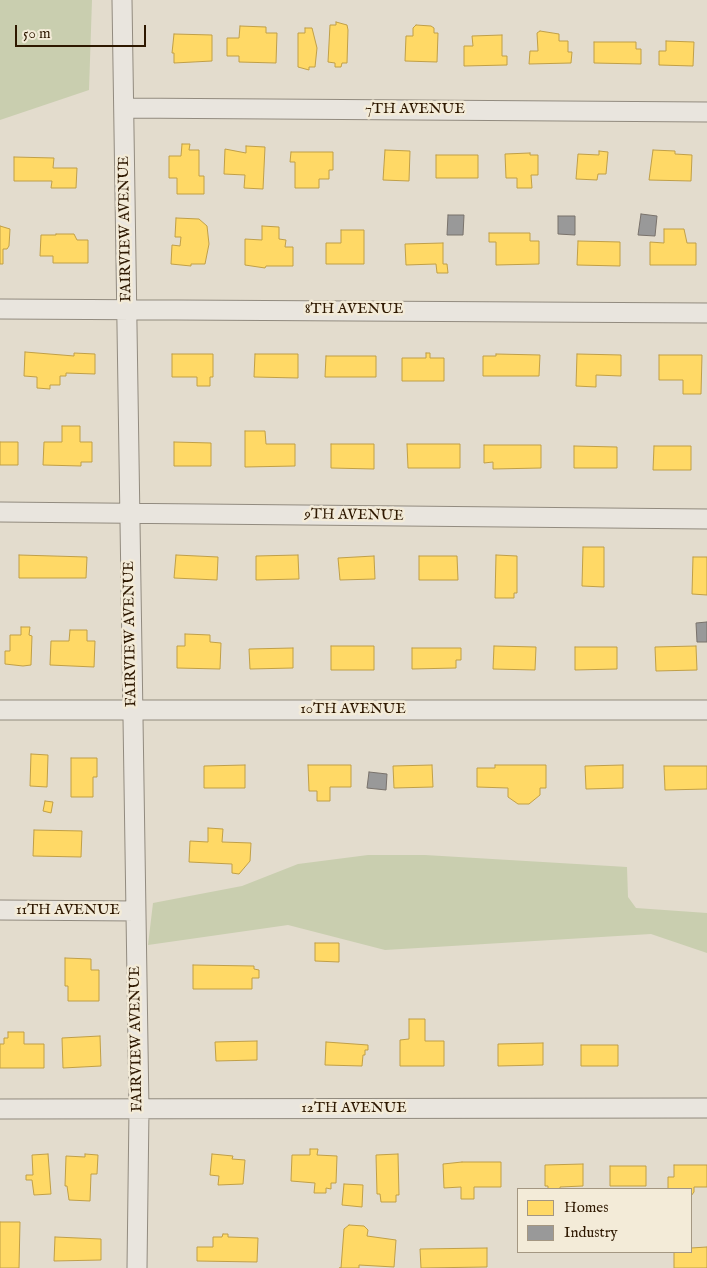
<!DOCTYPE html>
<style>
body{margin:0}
#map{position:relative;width:707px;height:1268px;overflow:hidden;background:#e3dccd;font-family:"IM FELL English",serif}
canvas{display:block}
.legend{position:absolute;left:517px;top:1188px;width:175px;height:65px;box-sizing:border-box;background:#f3ebd8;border:1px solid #a49782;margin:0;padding:6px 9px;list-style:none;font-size:15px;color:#2e1800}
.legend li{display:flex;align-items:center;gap:10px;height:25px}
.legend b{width:25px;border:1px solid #a49782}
.scale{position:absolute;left:15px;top:25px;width:131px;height:22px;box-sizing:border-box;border:2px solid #2e1800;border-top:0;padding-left:6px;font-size:15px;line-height:18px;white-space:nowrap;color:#2e1800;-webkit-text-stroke:4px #f3ebd8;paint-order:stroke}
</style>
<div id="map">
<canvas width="707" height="1268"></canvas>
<ul class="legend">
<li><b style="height:14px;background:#ffd966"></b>Homes</li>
<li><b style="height:14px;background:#999"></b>Industry</li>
</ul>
<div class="scale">50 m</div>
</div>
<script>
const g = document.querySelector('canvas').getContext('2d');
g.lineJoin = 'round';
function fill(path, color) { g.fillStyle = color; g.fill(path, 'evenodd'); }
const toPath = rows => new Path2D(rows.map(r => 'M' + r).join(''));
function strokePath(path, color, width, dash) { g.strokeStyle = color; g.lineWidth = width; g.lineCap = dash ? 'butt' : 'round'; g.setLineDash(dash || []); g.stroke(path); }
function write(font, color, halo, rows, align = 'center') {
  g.font = font + ' "IM FELL English",serif'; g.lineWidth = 5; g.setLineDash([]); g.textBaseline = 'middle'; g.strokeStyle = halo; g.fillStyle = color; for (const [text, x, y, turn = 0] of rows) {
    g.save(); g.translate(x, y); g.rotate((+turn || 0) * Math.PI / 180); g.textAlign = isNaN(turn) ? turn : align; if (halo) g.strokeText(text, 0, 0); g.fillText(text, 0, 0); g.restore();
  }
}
fill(toPath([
 [0,0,92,0,89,90,0,120],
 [368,855,425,855,627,867,628,897,636,908,707,913,707,953,651,934,385,950,288,925,148,945,153,903,242,886,298,864]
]), '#c9ceaf');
const homes = toPath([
 [336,22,347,25,348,30,347,63,342,63,341,67,335,67,335,63,328,62,330,25,336,25,336,22],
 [416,25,431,26,434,28,434,33,438,33,437,62,405,61,406,36,413,36,413,28,416,25],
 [240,26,266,27,266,33,277,33,276,63,239,62,239,56,227,56,227,38,239,38,240,26],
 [305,28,312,28,317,48,315,67,309,67,309,70,298,67,298,33,305,33,305,28],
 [540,31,559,34,559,41,568,41,568,52,572,52,571,63,529,64,530,51,538,51,537,33,540,31],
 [174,34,212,35,212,61,174,63,174,53,172,53,174,34],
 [502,35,502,56,507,56,507,65,464,66,464,46,473,46,472,36,502,35],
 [666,41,694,42,693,66,659,65,659,51,666,51,666,41],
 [594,42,636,42,636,49,641,49,641,64,594,63,594,42],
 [182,144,190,144,189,150,199,150,199,176,204,176,204,194,177,194,177,178,169,178,169,156,181,156,182,144],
 [246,146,265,147,263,189,244,188,245,175,224,174,225,149,246,153,246,146],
 [385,150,410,151,409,181,383,180,385,150],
 [653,150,675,151,675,154,692,155,691,181,649,180,653,150],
 [599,151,608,152,606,174,598,174,597,180,576,179,578,154,599,155,599,151],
 [291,152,333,152,333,170,329,170,329,179,319,179,319,188,295,188,295,162,290,162,291,152],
 [530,153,530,155,538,155,538,175,531,175,532,188,517,188,517,178,506,178,505,154,530,153],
 [436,155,478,155,478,178,436,178,436,155],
 [14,157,54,158,53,168,77,168,76,188,51,188,52,181,14,181,14,157],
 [176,218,199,219,207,226,209,244,205,264,191,264,191,266,171,264,172,245,180,246,181,237,175,237,176,218],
 [0,226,10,229,9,246,7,249,3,249,3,264,0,264,0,226],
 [262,226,279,227,279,239,286,240,285,247,293,247,293,266,266,266,265,268,245,265,245,239,262,240,262,226],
 [664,229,684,229,687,243,696,243,696,265,650,265,650,242,664,243,664,229],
 [341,230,364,230,364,264,326,264,326,243,341,243,341,230],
 [489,233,530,233,530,241,539,241,539,264,496,265,496,242,489,242,489,233],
 [56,234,74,234,77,240,88,240,88,263,53,263,53,256,40,256,41,235,56,235,56,234],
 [578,241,620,242,620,266,577,265,578,241],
 [443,243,443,264,447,264,448,273,437,273,436,264,406,265,405,244,443,243],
 [25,352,74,356,74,353,95,354,95,374,66,373,66,376,60,376,60,385,50,385,50,389,37,388,37,377,24,376,25,352],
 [426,353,430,353,430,358,444,358,444,381,402,381,402,358,426,358,426,353],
 [172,354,213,354,213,377,210,377,210,386,197,386,197,377,172,377,172,354],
 [255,354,298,354,298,378,254,377,255,354],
 [496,354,540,355,539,376,483,376,483,356,496,356,496,354],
 [577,354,621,355,621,376,596,375,596,387,576,386,577,354],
 [659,355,702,355,701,394,683,394,683,380,659,380,659,355],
 [326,356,376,356,376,377,325,377,326,356],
 [62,426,80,426,80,442,92,442,92,462,81,462,81,466,43,465,44,442,62,442,62,426],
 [245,431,265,431,266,444,295,444,295,466,245,467,245,431],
 [0,442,18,442,18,465,0,465,0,442],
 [174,442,211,443,211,466,174,466,174,442],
 [331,444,374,444,374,469,331,468,331,444],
 [407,444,460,444,460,468,408,468,407,444],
 [484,445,541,445,541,468,493,469,493,462,484,463,484,445],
 [574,446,617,447,617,468,574,468,574,446],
 [654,446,691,446,691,470,653,470,654,446],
 [583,547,604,547,604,587,582,586,583,547],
 [19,555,87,557,86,578,19,578,19,555],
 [176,555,218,557,217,580,174,578,176,555],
 [298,555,299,579,256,580,256,556,298,555],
 [496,555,517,556,517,593,514,593,514,598,495,598,496,555],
 [374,556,375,579,340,580,338,558,374,556],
 [419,556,457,556,458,580,419,580,419,556],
 [693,557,707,557,707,595,692,594,693,557],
 [21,627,30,627,29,635,32,636,31,665,23,666,5,664,5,651,10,651,10,635,21,635,21,627],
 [70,630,87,630,87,641,95,641,94,667,50,665,51,641,69,641,70,630],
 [185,634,210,635,210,642,221,643,220,669,177,668,177,646,185,646,185,634],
 [331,646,374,646,374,670,331,670,331,646],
 [494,646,536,647,535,670,493,669,494,646],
 [696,646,697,670,656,671,655,647,696,646],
 [575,647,617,647,617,669,575,670,575,647],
 [293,648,293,668,250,669,249,649,293,648],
 [412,648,461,648,461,660,456,660,456,668,412,669,412,648],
 [31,754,48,755,47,787,30,786,31,754],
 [71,758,97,758,97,777,93,777,93,797,71,797,71,758],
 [245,765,245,788,204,788,204,766,245,765],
 [308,765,351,765,351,787,330,787,330,801,317,801,317,791,309,791,308,765],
 [432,765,433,787,394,788,393,766,432,765],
 [495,765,546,765,546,788,540,788,540,795,529,804,518,804,508,797,508,788,477,787,477,768,495,768,495,765],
 [623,765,623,788,586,789,585,766,623,765],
 [664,766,707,766,707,789,665,790,664,766],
 [45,801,53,802,51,813,43,811,45,801],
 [208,828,223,829,222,842,251,843,250,861,239,874,232,873,232,864,189,862,190,841,208,842,208,828],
 [34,830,82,831,81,857,33,856,34,830],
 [315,943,339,943,339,962,315,961,315,943],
 [65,958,91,959,91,970,99,970,99,1001,68,1001,68,986,65,986,65,958],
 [193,965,254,966,254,969,259,970,259,978,252,978,252,989,193,989,193,965],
 [409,1019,425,1019,425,1041,444,1041,444,1066,400,1066,400,1040,409,1039,409,1019],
 [8,1032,24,1032,24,1044,44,1044,44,1068,0,1068,0,1044,4,1044,4,1038,8,1038,8,1032],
 [100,1036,101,1066,63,1068,62,1038,100,1036],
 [257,1041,257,1060,216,1061,215,1042,257,1041],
 [326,1042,368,1045,368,1050,365,1050,365,1055,363,1055,362,1066,325,1065,326,1042],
 [543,1043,543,1065,498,1066,498,1044,543,1043],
 [581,1045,618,1045,618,1066,581,1066,581,1045],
 [310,1149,318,1149,317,1155,337,1156,336,1183,331,1183,331,1189,326,1188,326,1193,314,1193,315,1183,291,1181,292,1155,310,1155,310,1149],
 [48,1154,51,1194,34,1195,32,1180,26,1180,26,1175,33,1175,32,1155,48,1154],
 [85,1154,98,1155,97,1174,91,1174,90,1201,69,1200,67,1186,65,1186,66,1156,85,1157,85,1154],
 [212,1154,233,1156,232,1159,245,1160,243,1184,218,1185,219,1176,210,1175,212,1154],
 [398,1154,399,1195,396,1195,396,1202,381,1202,380,1194,377,1194,376,1155,398,1154],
 [462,1162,501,1162,501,1187,474,1187,474,1199,461,1199,461,1187,444,1188,443,1164,462,1162],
 [583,1164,583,1186,560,1187,560,1189,548,1189,548,1186,545,1186,545,1165,583,1164],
 [674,1165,707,1165,707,1187,694,1187,694,1192,691,1196,691,1189,668,1189,668,1177,674,1177,674,1165],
 [610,1166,646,1166,646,1186,610,1186,610,1166],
 [344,1184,363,1185,362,1207,342,1205,344,1184],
 [0,1222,20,1222,19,1268,0,1268,0,1222],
 [349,1225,364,1226,368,1230,367,1236,396,1240,394,1267,359,1265,359,1268,339,1268,341,1268,344,1229,349,1225],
 [223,1234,228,1234,228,1237,258,1238,257,1262,197,1261,197,1247,213,1247,213,1237,222,1237,223,1234],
 [55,1237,101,1239,101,1260,54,1261,55,1237],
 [707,1247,707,1268,674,1268,674,1252,691,1252,691,1248,707,1247],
 [487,1248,487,1267,421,1268,420,1249,487,1248]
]);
fill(homes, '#ffd966');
strokePath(homes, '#c09f47', 1);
const industry = toPath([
 [641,214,657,216,655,236,638,235,641,214],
 [448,215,464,215,463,235,447,235,448,215],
 [558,216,575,216,575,235,558,234,558,216],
 [707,622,707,642,697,642,696,623,707,622],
 [369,772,387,774,386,790,367,788,369,772]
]);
fill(industry, '#999');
strokePath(industry, '#79726b', 1);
const minor = toPath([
 [122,0,139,1109,137,1268],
 [124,108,707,112],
 [0,309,707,313],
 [0,512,707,519],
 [0,710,707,710],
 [0,910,136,911],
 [0,1109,707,1108]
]);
strokePath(minor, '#928b7f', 21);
strokePath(minor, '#e9e5de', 19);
write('15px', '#2e1800', '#f3ebd8', [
 ["7TH AVENUE",415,110],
 ["FAIRVIEW AVENUE",126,229,-91],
 ["8TH AVENUE",354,310],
 ["9TH AVENUE",354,516,1],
 ["FAIRVIEW AVENUE",131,634,-91],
 ["10TH AVENUE",353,710],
 ["11TH AVENUE",68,911],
 ["FAIRVIEW AVENUE",137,1039,-91],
 ["12TH AVENUE",354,1109]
]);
</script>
